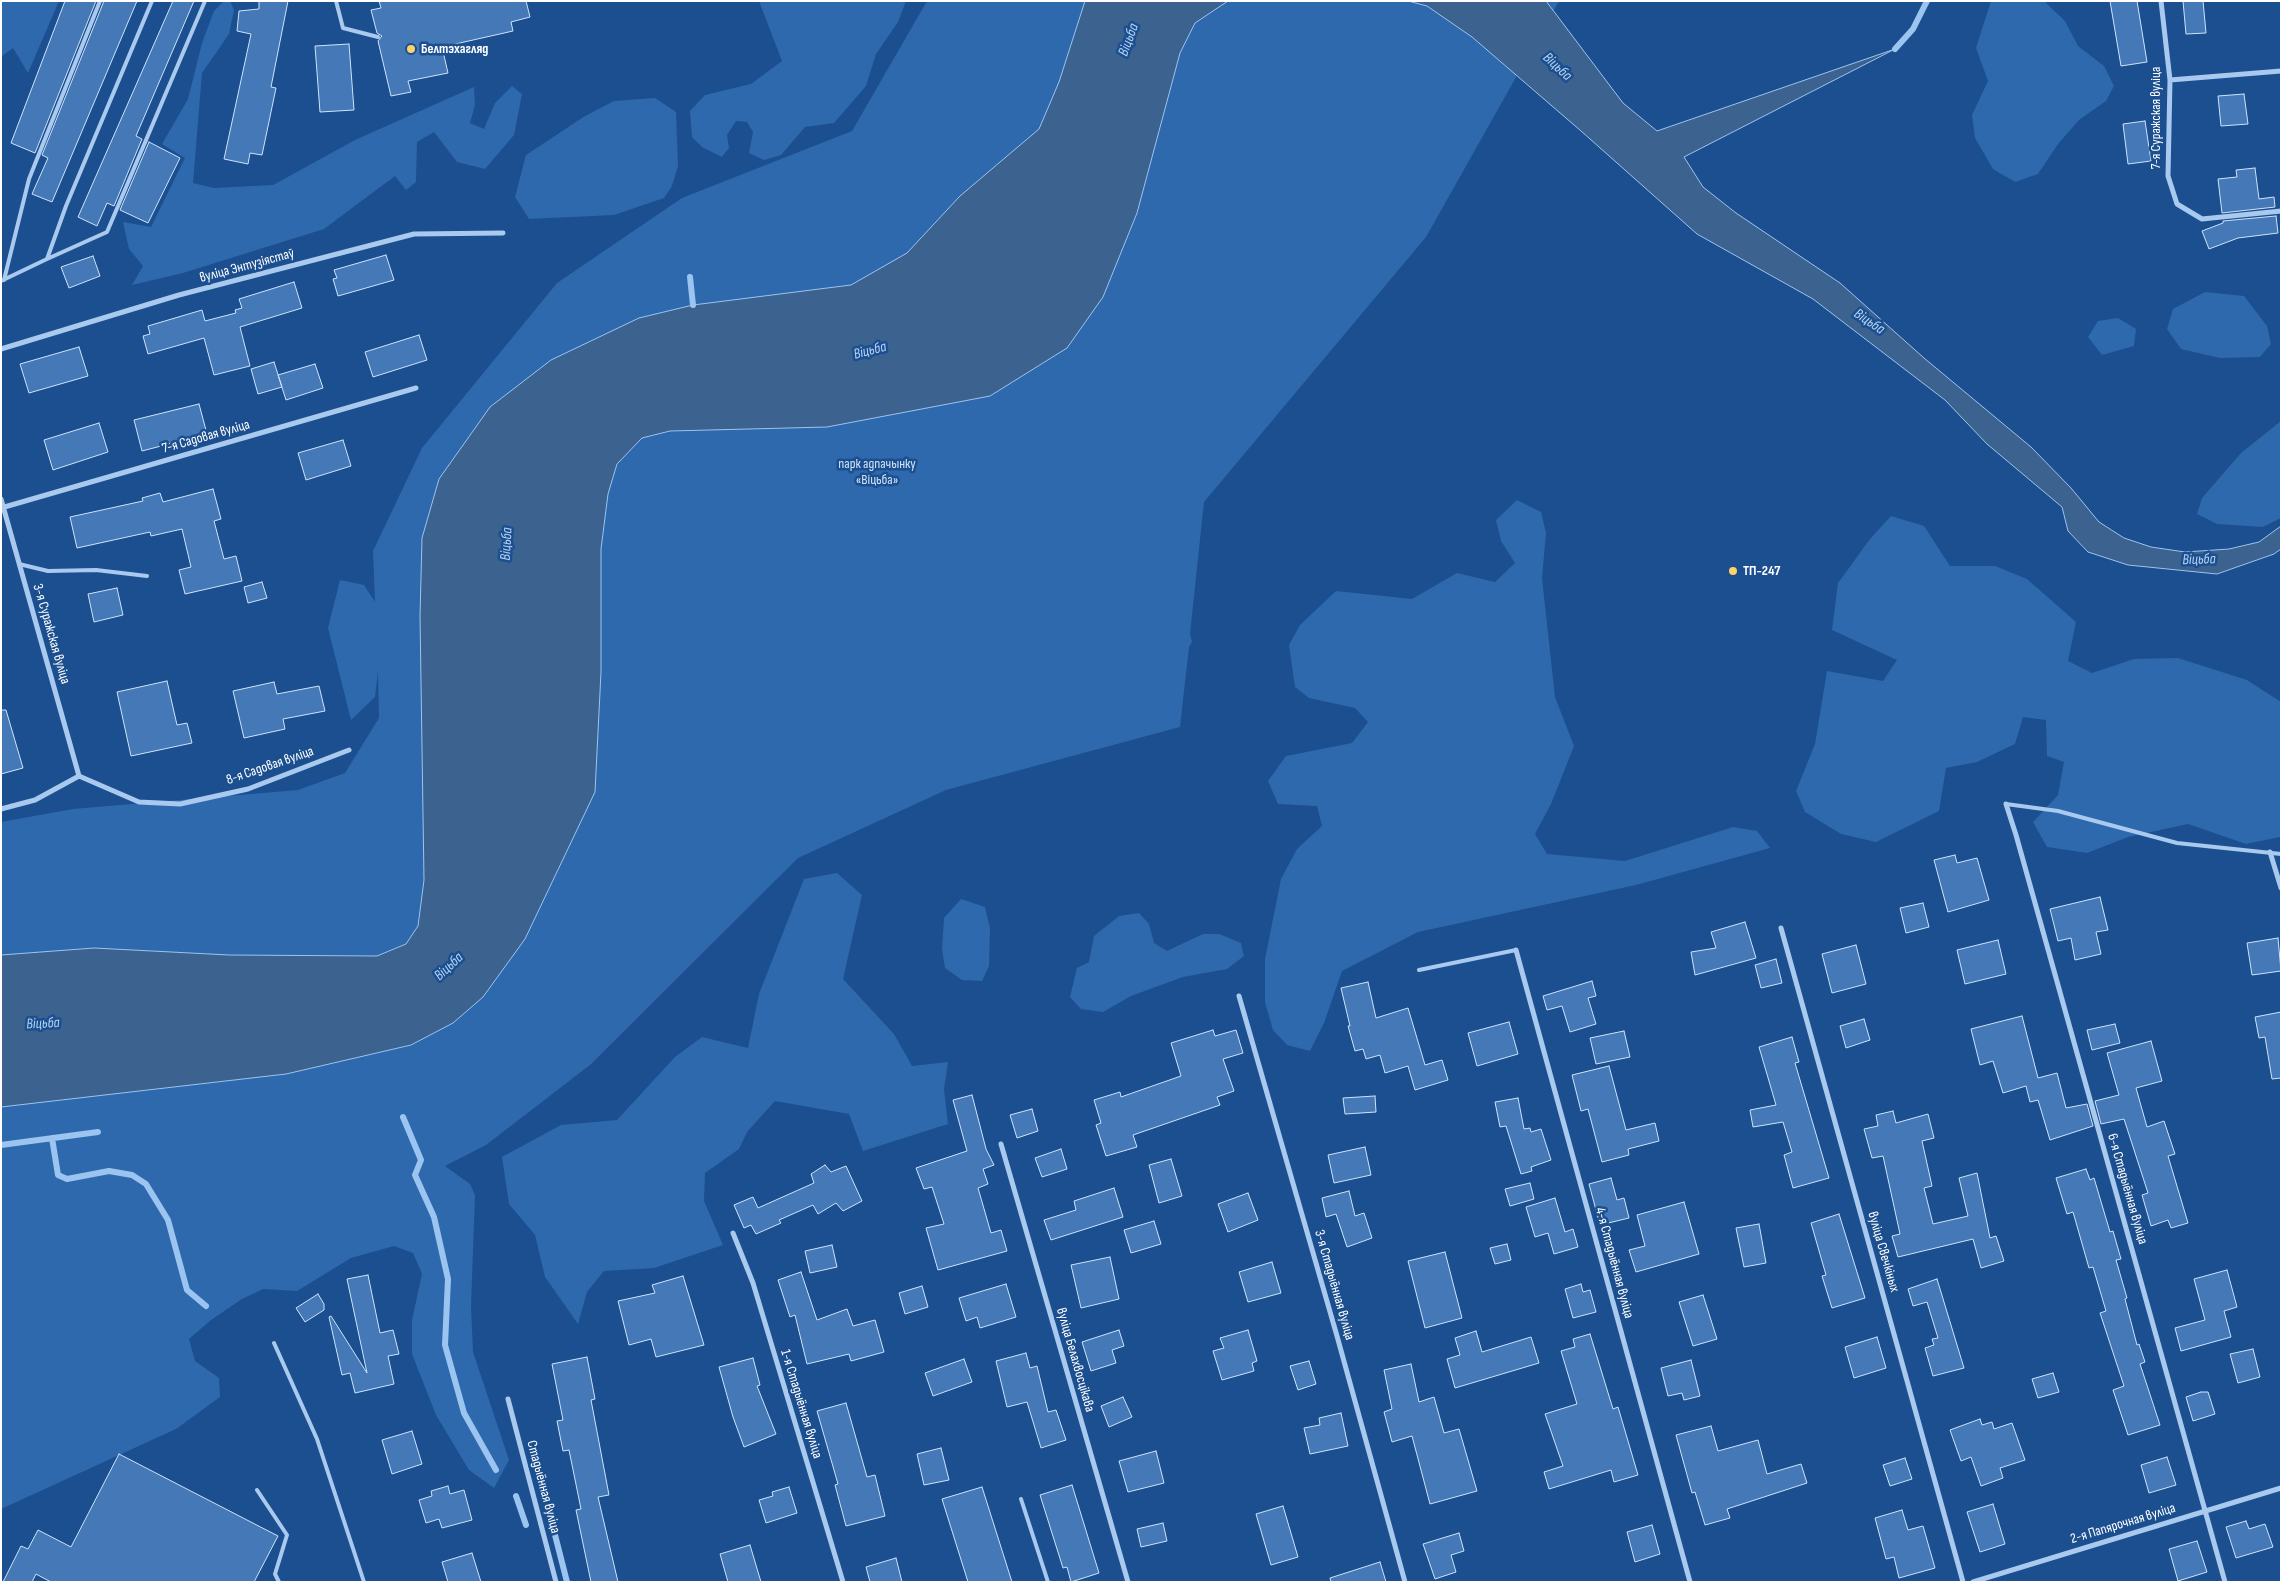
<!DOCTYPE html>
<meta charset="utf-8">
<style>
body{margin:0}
#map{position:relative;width:2282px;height:1583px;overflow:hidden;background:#1b4f8f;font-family:"Sofia Sans Condensed",sans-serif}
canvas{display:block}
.frame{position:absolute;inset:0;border:2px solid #fff;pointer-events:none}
</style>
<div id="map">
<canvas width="2282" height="1583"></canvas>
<div class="frame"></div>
</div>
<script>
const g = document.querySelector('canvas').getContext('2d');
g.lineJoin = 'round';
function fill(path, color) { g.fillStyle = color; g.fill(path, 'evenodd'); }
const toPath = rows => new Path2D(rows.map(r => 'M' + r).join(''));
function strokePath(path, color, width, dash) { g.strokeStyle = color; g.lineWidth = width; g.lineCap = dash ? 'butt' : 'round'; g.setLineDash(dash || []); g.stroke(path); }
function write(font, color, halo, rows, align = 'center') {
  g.font = font + ' "Sofia Sans Condensed",sans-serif'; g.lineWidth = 5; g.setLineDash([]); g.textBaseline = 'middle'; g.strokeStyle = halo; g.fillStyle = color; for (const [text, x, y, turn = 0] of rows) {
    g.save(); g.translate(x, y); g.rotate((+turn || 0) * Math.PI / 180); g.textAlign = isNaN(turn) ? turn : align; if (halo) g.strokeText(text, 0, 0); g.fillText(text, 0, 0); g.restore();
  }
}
fill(toPath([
 [1,1,59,1,28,73,13,48,1,57],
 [224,1,230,1,234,10,229,34,202,73,193,183,214,188,273,185,355,140,474,87,475,105,470,123,484,129,495,103,512,86,522,94,514,135,485,169,457,162,434,132,417,142,416,182,406,190,395,176,324,229,183,273,132,285,143,266,129,249,123,222,151,227,185,158,162,144,188,99,202,43,214,11],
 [759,1,906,1,898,22,876,54,866,86,834,123,805,127,781,155,764,160,749,153,753,132,747,122,736,121,727,135,729,148,722,157,702,147,692,137,690,111,705,95,751,84,782,61],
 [927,1,1559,1,1426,237,1204,502,1190,634,1192,642,1189,647,1180,727,946,790,798,858,590,1065,486,1145,445,1166,470,1184,475,1195,471,1306,473,1352,509,1460,494,1488,469,1470,436,1415,412,1354,412,1320,422,1274,413,1253,394,1246,351,1258,297,1291,263,1289,242,1299,211,1320,189,1339,195,1361,219,1378,220,1397,176,1429,1,1509,1,822,73,809,298,790,345,773,379,718,378,671,375,697,351,720,328,628,340,580,364,585,375,602,373,551,422,448,557,283,682,198,852,131],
 [1991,1,2044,1,2065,21,2078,46,2104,66,2114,86,2106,101,2079,120,2058,144,2038,174,2015,182,1993,169,1975,138,1972,115,1988,81,1976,48],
 [655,98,676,112,678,166,672,186,664,198,614,215,529,219,515,197,526,155,585,116,614,101],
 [2205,292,2244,296,2267,326,2271,344,2260,357,2220,358,2181,349,2167,329,2173,309],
 [2118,318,2136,329,2134,346,2102,355,2088,337,2098,321],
 [2281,421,2281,518,2263,527,2217,524,2197,514,2202,498,2241,453],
 [1517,500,1541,512,1546,533,1542,578,1555,697,1574,746,1551,804,1535,834,1547,854,1625,861,1733,827,1757,831,1770,848,1636,885,1418,932,1342,971,1324,1023,1310,1051,1287,1045,1273,1030,1265,1002,1265,959,1281,879,1297,849,1322,826,1317,806,1278,804,1268,781,1286,756,1352,743,1368,722,1355,708,1309,698,1295,687,1289,645,1300,625,1336,591,1412,599,1457,573,1495,582,1515,563,1501,541,1496,520],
 [1891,516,1924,526,1950,566,1995,566,2027,579,2076,622,2068,661,2092,673,2134,659,2178,658,2247,680,2281,702,2280,837,2246,844,2188,824,2128,837,2087,853,2047,847,2033,822,2058,795,2064,762,2047,756,2046,720,2023,717,2015,744,1977,762,1946,768,1939,811,1876,842,1841,834,1805,812,1796,791,1815,744,1827,671,1883,681,1897,660,1832,630,1838,583,1870,539],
 [837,873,862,895,843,979,894,1034,912,1066,948,1062,944,1089,948,1124,863,1151,849,1114,775,1101,747,1132,739,1149,705,1173,704,1201,723,1245,654,1268,604,1271,587,1292,578,1324,545,1277,535,1235,509,1204,502,1157,561,1125,617,1120,675,1057,702,1037,748,1048,759,994,804,879],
 [961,899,985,907,990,928,989,966,982,981,962,980,945,968,942,949,944,918],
 [1139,913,1149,924,1154,943,1167,951,1203,934,1219,934,1241,943,1244,956,1227,969,1183,977,1131,996,1103,1012,1081,1009,1070,997,1077,968,1089,962,1094,936,1119,916]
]), '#2e69ad');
const water = toPath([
 [1085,1,1228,1,1195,23,1180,53,1137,213,1103,297,1067,348,990,396,827,427,670,431,642,438,617,464,608,494,601,549,601,672,595,792,525,939,483,997,453,1023,411,1045,286,1074,1,1107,1,955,94,948,229,955,377,956,406,944,418,926,424,880,420,616,422,538,439,479,490,407,551,360,639,318,693,305,851,285,907,253,960,196,1039,129,1059,82,1085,1],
 [1408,1,1546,1,1623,103,1657,131,1895,49,1684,157,1703,187,1736,213,1840,283,1924,358,2031,447,2071,488,2099,522,2124,538,2151,547,2185,552,2229,549,2259,542,2281,526,2281,549,2274,554,2217,574,2128,565,2088,552,2068,531,2062,507,1987,444,1945,400,1813,299,1697,234,1581,131,1472,37,1427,6,1408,1]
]);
fill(water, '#3c6290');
strokePath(water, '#9cc4f0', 1);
strokePath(toPath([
 [1895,49,1913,29,1927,1],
 [690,277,693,305],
 [403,1117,421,1160,415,1175,434,1217,448,1279,445,1345,464,1413,496,1470],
 [52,1138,58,1175,67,1179,109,1171,132,1175,146,1184,168,1220,187,1290,206,1306],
 [1,1145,98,1132],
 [516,1496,526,1525],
 [554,1531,567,1582]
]), '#9cc4f0', 6);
const building = toPath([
 [65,1,96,1,35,153,11,143,65,1],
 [104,1,137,1,52,202,32,194,48,158,42,155,104,1],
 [173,1,194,1,136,136,142,139,114,206,107,203,97,226,78,217,173,1],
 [259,1,288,1,271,87,276,88,262,155,250,153,248,164,224,159,251,34,237,31,239,11,259,9,259,1],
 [379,1,526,1,530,17,511,22,513,31,442,47,448,73,408,81,411,92,391,96,378,41,382,36,377,33,371,10,381,8,379,1],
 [2110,1,2137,1,2147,62,2121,66,2110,1],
 [2183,1,2203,1,2206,33,2186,34,2183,1],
 [349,44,354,110,320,112,315,46,349,44],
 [2244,94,2248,124,2221,126,2218,96,2244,94],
 [2145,121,2151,161,2128,164,2123,124,2145,121],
 [149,142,180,158,148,223,120,210,149,142],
 [2255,168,2259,199,2274,197,2275,207,2222,213,2218,179,2237,177,2236,170,2255,168],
 [2276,216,2278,233,2238,238,2209,249,2202,231,2223,223,2223,221,2276,216],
 [386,255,394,280,338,296,333,279,337,278,334,270,386,255],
 [93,256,100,276,69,288,61,267,93,256],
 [294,282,302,308,240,327,250,366,214,375,204,338,148,354,143,336,150,334,148,326,202,310,205,321,236,313,235,310,242,308,239,299,294,282],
 [419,335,427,360,373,377,365,352,419,335],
 [79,347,88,376,29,393,20,364,79,347],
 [274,362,282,387,258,394,251,369,274,362],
 [315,364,323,388,286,400,278,375,315,364],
 [199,404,207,434,142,451,134,420,199,404],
 [99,423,108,452,53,470,44,440,99,423],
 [343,440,351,466,306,480,298,453,343,440],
 [213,489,221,519,214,521,224,559,236,556,242,581,185,594,179,570,191,567,182,529,151,536,150,532,77,548,70,517,143,501,142,498,160,493,163,502,213,489],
 [262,582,267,598,248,603,244,587,262,582],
 [117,588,123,615,94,622,88,594,117,588],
 [167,681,177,725,187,723,192,743,131,756,117,692,167,681],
 [274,682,277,694,319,686,325,711,283,719,285,729,244,738,233,691,274,682],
 [1,710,6,710,23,768,1,774,1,710],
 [1955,855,1957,863,1977,858,1989,900,1948,912,1934,860,1955,855],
 [2100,897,2108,930,2096,932,2101,954,2075,960,2071,938,2058,941,2050,909,2100,897],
 [1923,903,1929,927,1906,933,1900,908,1923,903],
 [1745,922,1756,958,1695,975,1691,952,1716,948,1711,932,1745,922],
 [2278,938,2281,971,2252,975,2247,943,2278,938],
 [1998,940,2006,974,1965,984,1957,950,1998,940],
 [1856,945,1866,984,1832,993,1822,954,1856,945],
 [1776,959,1782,983,1761,988,1755,965,1776,959],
 [1592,981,1596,996,1588,998,1596,1024,1570,1032,1562,1006,1547,1010,1543,996,1592,981],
 [1368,982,1376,1018,1408,1008,1425,1065,1442,1060,1448,1080,1415,1090,1408,1066,1385,1073,1380,1055,1366,1059,1363,1049,1355,1051,1348,1026,1350,1026,1341,988,1368,982],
 [2281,1012,2281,1078,2272,1079,2265,1037,2259,1038,2255,1017,2281,1012],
 [2022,1016,2038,1078,2057,1073,2066,1108,2087,1104,2093,1126,2050,1140,2038,1100,2030,1102,2026,1086,2003,1093,1993,1061,1980,1065,1971,1029,2022,1016],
 [1864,1019,1870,1040,1846,1048,1840,1026,1864,1019],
 [1509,1022,1518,1054,1477,1066,1468,1033,1509,1022],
 [2115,1024,2120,1043,2092,1050,2087,1030,2115,1024],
 [1213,1030,1215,1036,1236,1030,1243,1053,1223,1059,1234,1091,1217,1097,1220,1105,1133,1135,1137,1147,1106,1156,1096,1125,1101,1123,1094,1100,1120,1092,1121,1097,1181,1076,1171,1043,1213,1030],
 [1624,1031,1630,1057,1596,1064,1590,1038,1624,1031],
 [1792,1037,1799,1062,1795,1063,1829,1178,1793,1188,1784,1155,1792,1152,1783,1122,1753,1127,1750,1110,1776,1105,1759,1047,1792,1037],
 [2151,1041,2162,1081,2136,1088,2147,1127,2164,1121,2175,1154,2168,1156,2188,1223,2171,1228,2168,1220,2151,1226,2142,1195,2148,1193,2124,1119,2101,1124,2095,1101,2119,1095,2107,1053,2151,1041],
 [1609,1066,1626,1130,1655,1123,1659,1141,1628,1149,1629,1155,1602,1162,1588,1109,1581,1111,1572,1075,1609,1066],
 [972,1095,986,1149,994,1165,983,1169,988,1184,978,1188,991,1233,1001,1230,1007,1251,938,1270,926,1228,944,1224,932,1187,924,1189,916,1168,967,1151,953,1100,972,1095],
 [1375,1096,1376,1112,1345,1114,1343,1098,1375,1096],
 [1518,1098,1524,1129,1530,1128,1531,1132,1541,1129,1551,1160,1531,1167,1532,1171,1521,1174,1506,1126,1500,1127,1495,1102,1518,1098],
 [1032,1109,1038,1131,1017,1138,1010,1115,1032,1109],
 [1893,1111,1896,1123,1928,1114,1934,1138,1922,1141,1932,1186,1924,1188,1933,1224,1968,1216,1959,1178,1977,1173,1990,1238,1996,1236,2004,1261,1981,1268,1973,1239,1898,1257,1892,1236,1900,1234,1883,1156,1872,1158,1864,1129,1878,1126,1876,1115,1893,1111],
 [1365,1147,1371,1175,1334,1183,1328,1155,1365,1147],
 [1061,1149,1067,1169,1042,1177,1035,1158,1061,1149],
 [1171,1159,1182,1196,1159,1203,1149,1165,1171,1159],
 [825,1165,831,1172,846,1166,862,1201,843,1211,836,1203,818,1214,813,1205,779,1220,781,1223,756,1234,751,1225,744,1228,734,1205,753,1197,758,1208,814,1183,811,1174,825,1165],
 [2086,1169,2090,1180,2094,1178,2110,1232,2113,1231,2121,1259,2116,1260,2127,1298,2125,1299,2137,1345,2139,1344,2145,1362,2140,1364,2160,1425,2128,1435,2113,1390,2124,1386,2100,1313,2106,1311,2093,1267,2089,1268,2073,1212,2067,1214,2056,1178,2086,1169],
 [1611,1178,1617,1200,1624,1198,1629,1218,1600,1225,1589,1184,1611,1178],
 [1530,1183,1534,1199,1510,1206,1505,1189,1530,1183],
 [1114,1188,1123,1217,1051,1240,1044,1220,1076,1210,1074,1201,1114,1188],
 [1349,1191,1355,1216,1364,1213,1372,1238,1347,1247,1336,1214,1326,1217,1322,1198,1349,1191],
 [1248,1193,1258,1220,1228,1232,1218,1204,1248,1193],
 [1555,1198,1565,1232,1573,1229,1578,1247,1554,1254,1548,1233,1535,1237,1526,1207,1555,1198],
 [1684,1202,1699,1254,1636,1272,1629,1250,1645,1246,1637,1215,1684,1202],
 [1839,1214,1865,1298,1832,1308,1822,1276,1826,1275,1811,1223,1839,1214],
 [1154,1221,1161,1244,1131,1253,1124,1230,1154,1221],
 [1759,1224,1766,1263,1744,1267,1736,1228,1759,1224],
 [1507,1244,1511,1260,1495,1264,1490,1248,1507,1244],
 [832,1245,837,1267,810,1273,805,1251,832,1245],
 [1445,1252,1462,1318,1425,1328,1408,1261,1445,1252],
 [1110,1257,1119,1299,1081,1308,1071,1265,1110,1257],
 [1272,1262,1281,1293,1248,1302,1239,1272,1272,1262],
 [2227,1270,2237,1307,2224,1311,2231,1337,2181,1351,2175,1328,2205,1320,2194,1279,2227,1270],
 [801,1272,817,1320,847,1309,853,1326,875,1320,884,1352,851,1361,849,1354,807,1364,795,1315,790,1317,778,1280,801,1272],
 [368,1275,380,1333,393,1330,399,1354,388,1356,394,1384,355,1393,350,1373,342,1375,329,1317,331,1316,367,1373,347,1279,368,1275],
 [683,1276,704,1345,656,1357,651,1339,629,1345,618,1301,655,1293,652,1285,683,1276],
 [1937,1279,1964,1368,1933,1376,1925,1348,1934,1345,1932,1339,1938,1338,1927,1302,1913,1306,1908,1289,1937,1279],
 [1006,1284,1016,1317,980,1328,977,1317,966,1321,959,1298,1006,1284],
 [1581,1284,1583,1292,1590,1290,1596,1312,1573,1318,1565,1289,1581,1284],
 [922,1286,928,1307,905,1314,899,1293,922,1286],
 [318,1294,324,1304,324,1310,305,1322,296,1308,318,1294],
 [1703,1295,1717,1339,1693,1346,1679,1302,1703,1295],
 [1119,1330,1124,1346,1112,1350,1116,1363,1091,1371,1082,1342,1119,1330],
 [1248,1330,1257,1361,1252,1363,1254,1371,1222,1380,1213,1351,1224,1348,1220,1338,1248,1330],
 [1476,1331,1482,1352,1531,1337,1539,1363,1455,1388,1447,1359,1460,1355,1455,1338,1476,1331],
 [1590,1334,1613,1409,1618,1407,1638,1475,1614,1482,1611,1470,1549,1489,1544,1472,1563,1466,1545,1414,1577,1404,1561,1351,1575,1347,1573,1339,1590,1334],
 [1877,1337,1886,1368,1854,1378,1845,1347,1877,1337],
 [2253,1349,2260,1377,2238,1383,2230,1354,2253,1349],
 [1026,1353,1030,1368,1037,1366,1048,1412,1056,1410,1066,1440,1041,1448,1027,1402,1007,1407,996,1361,1026,1353],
 [587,1357,595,1399,591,1400,609,1495,598,1497,618,1582,591,1582,576,1510,581,1509,569,1450,563,1451,557,1421,563,1420,552,1364,587,1357],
 [753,1358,760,1385,757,1386,776,1434,744,1447,733,1417,719,1367,753,1358],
 [964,1359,972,1382,933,1396,925,1373,964,1359],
 [1691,1360,1700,1396,1684,1400,1682,1393,1668,1396,1661,1368,1691,1360],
 [1309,1361,1316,1384,1298,1390,1290,1366,1309,1361],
 [1411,1364,1419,1402,1434,1397,1444,1433,1459,1429,1477,1491,1430,1504,1412,1436,1392,1442,1384,1412,1392,1409,1384,1370,1411,1364],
 [2053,1373,2059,1392,2038,1398,2032,1379,2053,1373],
 [2201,1392,2208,1392,2215,1414,2193,1421,2186,1397,2201,1392],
 [1123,1397,1132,1417,1109,1427,1101,1406,1123,1397],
 [846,1403,867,1477,875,1475,885,1516,846,1526,835,1485,838,1484,817,1411,846,1403],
 [1341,1413,1348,1446,1310,1454,1304,1428,1320,1425,1319,1418,1341,1413],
 [1980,1419,1982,1425,1992,1422,1994,1429,2012,1423,2025,1460,2000,1468,2003,1478,1981,1486,1971,1457,1961,1461,1950,1430,1980,1419],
 [1711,1426,1718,1451,1758,1440,1767,1474,1801,1464,1807,1483,1727,1509,1730,1518,1705,1525,1695,1492,1692,1493,1676,1435,1711,1426],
 [412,1431,422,1464,392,1474,382,1440,412,1431],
 [941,1448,949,1480,924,1485,917,1454,941,1448],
 [1156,1451,1164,1483,1128,1492,1119,1461,1156,1451],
 [119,1454,278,1536,254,1582,51,1582,36,1574,32,1582,3,1582,21,1546,28,1549,38,1530,71,1547,119,1454],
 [2167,1457,2176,1485,2149,1493,2141,1465,2167,1457],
 [1905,1458,1912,1479,1890,1486,1883,1465,1905,1458],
 [1072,1485,1099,1573,1071,1582,1067,1567,1063,1568,1040,1495,1072,1485],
 [448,1486,450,1494,464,1490,472,1520,442,1528,439,1519,426,1523,419,1500,432,1496,431,1491,448,1486],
 [789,1487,797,1513,766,1523,759,1500,773,1496,772,1492,789,1487],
 [982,1487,1012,1582,968,1582,942,1499,982,1487],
 [1993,1504,2005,1544,1980,1552,1967,1512,1993,1504],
 [1283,1506,1298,1557,1271,1565,1256,1514,1283,1506],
 [1902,1510,1908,1530,1923,1526,1935,1568,1899,1578,1894,1557,1886,1559,1875,1518,1902,1510],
 [2246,1521,2249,1529,2265,1524,2273,1547,2236,1558,2226,1527,2246,1521],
 [1163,1523,1167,1541,1141,1547,1137,1529,1163,1523],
 [1652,1525,1660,1554,1635,1562,1627,1532,1652,1525],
 [1459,1533,1464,1551,1451,1555,1456,1572,1435,1579,1423,1544,1459,1533],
 [2197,1541,2207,1572,2178,1581,2169,1549,2197,1541],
 [750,1545,761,1582,728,1582,720,1554,750,1545],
 [472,1553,481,1582,448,1582,442,1562,472,1553],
 [896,1558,902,1582,870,1582,866,1567,896,1558],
 [1380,1562,1386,1582,1331,1582,1330,1578,1380,1562]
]);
fill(building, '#4478b7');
strokePath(building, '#cfe3fa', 1);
strokePath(toPath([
 [336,1,343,28,378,37],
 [47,259,107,232,205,1],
 [4,280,29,179,100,1],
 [1,281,47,259,66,206,152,1],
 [19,564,48,571,96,570,147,576],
 [2006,804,2058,811,2177,843,2281,854],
 [1419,970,1516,950],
 [274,1343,317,1439,364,1582],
 [257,1490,287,1535,275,1574,279,1582],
 [1021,1499,1048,1582]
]), '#a9c9ee', 4);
strokePath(toPath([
 [2161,1,2170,80,2168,176,2177,204,2202,219,2281,211],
 [2170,80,2281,71],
 [1,349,179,295,414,234,503,233],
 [1,499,79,776],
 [1,508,416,388],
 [79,776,139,802,180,804,248,789,349,750],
 [2006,804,2016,835,2225,1582],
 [1,809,35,800,79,776],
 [2270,852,2281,888],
 [1781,928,1963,1582],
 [1516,950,1690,1582],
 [1239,996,1337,1336,1405,1582],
 [1001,1144,1128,1582],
 [733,1233,753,1283,843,1582],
 [508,1399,556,1582],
 [1973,1582,2281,1488]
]), '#a9c9ee', 5);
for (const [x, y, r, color] of [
 [411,49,5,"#ffd166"],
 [1733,571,5,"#ffd166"]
]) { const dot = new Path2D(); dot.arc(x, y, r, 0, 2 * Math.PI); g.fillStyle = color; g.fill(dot); strokePath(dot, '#1b4f8f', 2); }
write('bold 14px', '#fff', '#1b4f8f', [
 ["Белтэхагляд",421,49],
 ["ТП-247",1743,571]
], 'left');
write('14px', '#fff', '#1b4f8f', [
 ["7-я Суражская вуліца",2156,118,-90],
 ["вуліца Энтузіястаў",247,266,-15],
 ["7-я Садовая вуліца",206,437,-16],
 ["3-я Суражская вуліца",51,634,74],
 ["8-я Садовая вуліца",270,766,-19],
 ["6-я Стадыённая вуліца",2127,1189,74],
 ["вуліца Свечкіных",1883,1252,74],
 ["4-я Стадыённая вуліца",1614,1263,75],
 ["3-я Стадыённая вуліца",1334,1285,74],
 ["вуліца Белахвосцікава",1075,1360,74],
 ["1-я Стадыённая вуліца",801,1404,73],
 ["Стадыённая вуліца",543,1487,75],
 ["2-я Папярочная вуліца",2123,1524,-17]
]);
write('14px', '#cfe3fa', '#1b4f8f', [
 ["парк адпачынку",877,464],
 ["«Віцьба»",877,480]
]);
write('italic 15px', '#b5d3f5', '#1b4f8f', [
 ["Віцьба",1129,40,-70],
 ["Віцьба",1557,67,43],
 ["Віцьба",1869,322,34],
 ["Віцьба",870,351,-15],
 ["Віцьба",507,544,-87],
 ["Віцьба",2199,560,-2],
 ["Віцьба",449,967,-43],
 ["Віцьба",43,1024,-3]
]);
</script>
